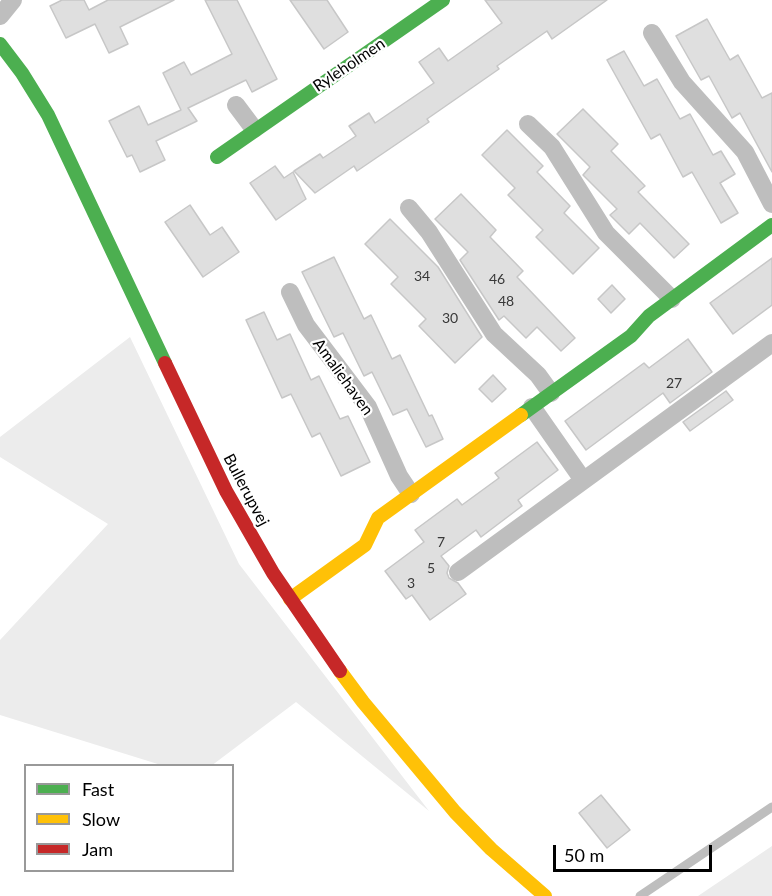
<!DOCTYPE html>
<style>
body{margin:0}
#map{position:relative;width:772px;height:896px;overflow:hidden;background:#fff;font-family:Lato,sans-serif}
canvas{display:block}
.legend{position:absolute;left:24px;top:764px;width:210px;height:108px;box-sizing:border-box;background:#fff;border:2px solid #999;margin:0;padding:8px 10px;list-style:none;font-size:18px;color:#000}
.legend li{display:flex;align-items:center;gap:12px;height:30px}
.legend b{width:30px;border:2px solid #999}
.scale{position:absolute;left:553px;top:845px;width:159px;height:27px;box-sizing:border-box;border:3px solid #000;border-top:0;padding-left:8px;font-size:18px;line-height:21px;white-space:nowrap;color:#000;-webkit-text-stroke:4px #fff;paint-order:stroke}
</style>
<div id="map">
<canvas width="772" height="896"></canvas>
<ul class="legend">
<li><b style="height:8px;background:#4caf50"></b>Fast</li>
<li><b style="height:8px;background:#ffc107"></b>Slow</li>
<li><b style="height:8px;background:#c62828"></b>Jam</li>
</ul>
<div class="scale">50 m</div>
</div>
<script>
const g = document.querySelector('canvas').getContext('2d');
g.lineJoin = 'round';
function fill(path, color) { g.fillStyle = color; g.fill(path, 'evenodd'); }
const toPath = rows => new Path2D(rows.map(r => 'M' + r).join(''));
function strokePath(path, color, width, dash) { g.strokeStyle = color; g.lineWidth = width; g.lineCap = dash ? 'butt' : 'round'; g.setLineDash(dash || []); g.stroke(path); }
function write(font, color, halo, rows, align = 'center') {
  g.font = font + ' Lato,sans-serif'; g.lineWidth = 4.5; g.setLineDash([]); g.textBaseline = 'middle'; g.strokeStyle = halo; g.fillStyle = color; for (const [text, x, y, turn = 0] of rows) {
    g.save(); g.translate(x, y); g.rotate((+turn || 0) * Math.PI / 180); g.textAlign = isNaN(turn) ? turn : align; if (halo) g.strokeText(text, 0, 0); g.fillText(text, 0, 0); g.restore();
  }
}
fill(toPath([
 [130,337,239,564,429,811,296,702,211,766,161,765,0,715,0,640,108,524,0,457,0,437],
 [772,846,772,896,698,896]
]), '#ececec');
const building = toPath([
 [62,0,84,0,89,10,108,0,174,0,120,27,128,44,109,53,95,24,66,38,50,6,62,0],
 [205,0,237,0,277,79,252,92,246,80,188,108,197,121,156,141,165,160,140,172,132,155,127,157,109,121,139,106,148,125,181,110,163,73,184,62,191,75,232,54,205,0],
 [290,0,327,0,348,32,324,49,290,0],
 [485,0,607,0,552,39,547,31,497,66,499,69,427,119,429,122,357,171,354,166,315,193,294,171,320,154,323,158,356,136,349,126,369,113,375,123,434,83,419,62,439,48,448,61,502,23,485,0],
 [707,19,730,60,738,55,762,98,772,93,772,172,740,113,732,118,709,76,701,80,676,36,707,19],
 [624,51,644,86,657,79,680,119,690,114,713,155,721,151,735,174,720,183,738,213,721,223,692,172,683,177,660,134,651,139,607,60,624,51],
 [583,109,618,144,611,151,645,186,638,192,689,244,674,258,640,223,629,234,610,215,617,209,583,175,590,167,557,134,583,109],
 [507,130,543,166,537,172,570,206,564,213,599,248,573,274,536,237,543,230,508,195,515,188,482,155,507,130],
 [275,166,284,178,293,172,306,199,276,220,250,183,275,166],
 [461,194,496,230,490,237,523,271,517,277,575,338,561,351,537,327,526,338,504,316,499,320,460,260,468,252,435,219,461,194],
 [190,205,210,235,222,227,239,252,203,277,165,222,190,205],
 [390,219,438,267,482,337,455,363,419,326,426,319,391,284,398,277,365,244,390,219],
 [334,257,364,319,371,315,392,359,400,355,429,416,432,415,443,439,426,447,407,409,393,415,372,372,364,376,343,333,334,337,302,272,334,257],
 [772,258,772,305,733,334,710,303,772,258],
 [612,285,625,299,611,313,598,299,612,285],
 [264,312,277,340,290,334,311,380,319,376,340,419,348,416,370,462,341,476,320,433,312,437,291,394,282,398,246,320,264,312],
 [688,339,712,372,670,403,663,393,586,450,565,421,644,363,649,368,688,339],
 [493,375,506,389,492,402,479,389,493,375],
 [726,391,733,400,690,431,683,422,726,391],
 [537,442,558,470,518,500,522,506,481,537,476,530,441,556,449,566,447,573,449,578,458,583,466,594,430,620,412,595,406,599,385,571,424,542,415,530,457,499,462,505,499,478,495,473,537,442],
 [601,795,630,830,607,848,579,813,601,795]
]);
fill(building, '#dfdfdf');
strokePath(building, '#c7c7c7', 1.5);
strokePath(toPath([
 [640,896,772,807]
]), '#bebebe', 9);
strokePath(toPath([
 [0,16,13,0],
 [652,33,682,82,745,152,772,204],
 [236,105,254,129],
 [528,124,552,147,606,233,672,299],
 [409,208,429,232,494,334,538,375,551,393],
 [290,292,306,325,368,407,399,476,411,494],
 [532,407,583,480],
 [458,572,772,343]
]), '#bebebe', 18);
strokePath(toPath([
 [0,44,22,73,48,115,165,363],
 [217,157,443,0],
 [521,415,631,336,649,316,772,225]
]), '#4caf50', 14);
strokePath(toPath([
 [290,599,365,545,378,518,521,415],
 [340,671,363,702,455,812,491,849,545,896]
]), '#ffc107', 14);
strokePath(toPath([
 [165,363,226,491,273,573,340,671]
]), '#c62828', 14);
write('14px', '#383838', null, [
 ["34",422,276],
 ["46",497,279],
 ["48",506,301],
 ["30",450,318],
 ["27",674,383],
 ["7",441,542],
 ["5",431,568],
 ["3",411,583]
]);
write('16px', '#000', '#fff', [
 ["Ryleholmen",349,65,-34],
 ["Amaliehaven",343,377,54],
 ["Bullerupvej",246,490,62]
]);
</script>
